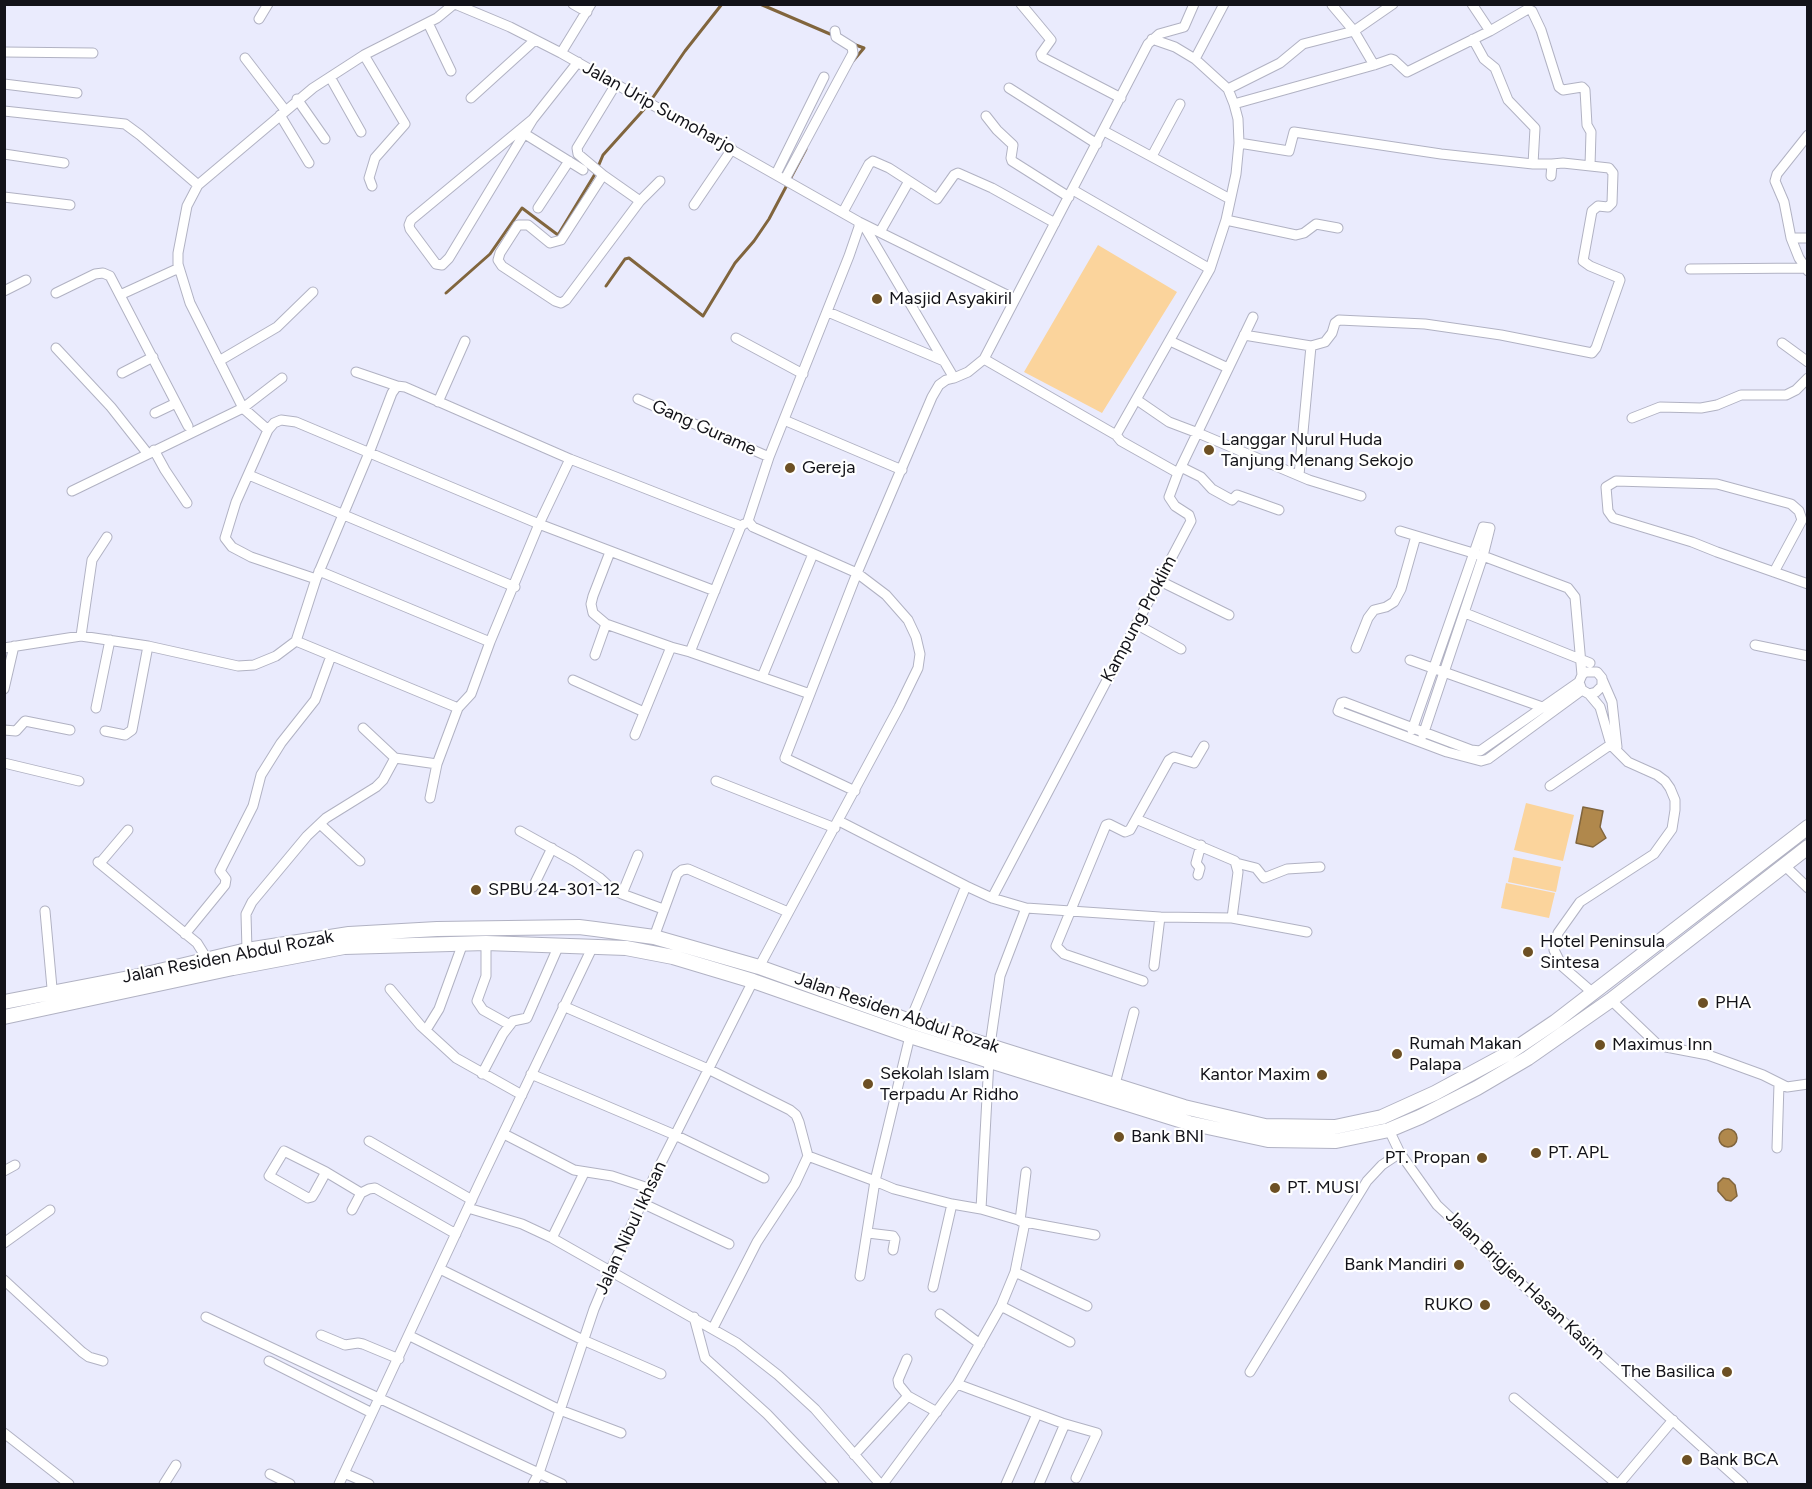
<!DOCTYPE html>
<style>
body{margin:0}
#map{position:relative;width:1812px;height:1489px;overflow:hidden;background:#eaebfd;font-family:Figtree,sans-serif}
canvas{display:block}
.frame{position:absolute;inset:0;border:6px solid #131319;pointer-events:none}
</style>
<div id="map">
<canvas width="1812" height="1489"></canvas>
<div class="frame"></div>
</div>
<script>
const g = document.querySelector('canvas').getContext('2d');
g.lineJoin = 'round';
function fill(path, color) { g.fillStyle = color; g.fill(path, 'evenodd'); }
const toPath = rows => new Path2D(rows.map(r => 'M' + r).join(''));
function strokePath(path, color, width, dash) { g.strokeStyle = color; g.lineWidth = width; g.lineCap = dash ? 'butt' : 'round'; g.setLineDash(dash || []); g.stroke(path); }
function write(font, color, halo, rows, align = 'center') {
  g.font = font + ' Figtree,sans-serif'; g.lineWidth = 4.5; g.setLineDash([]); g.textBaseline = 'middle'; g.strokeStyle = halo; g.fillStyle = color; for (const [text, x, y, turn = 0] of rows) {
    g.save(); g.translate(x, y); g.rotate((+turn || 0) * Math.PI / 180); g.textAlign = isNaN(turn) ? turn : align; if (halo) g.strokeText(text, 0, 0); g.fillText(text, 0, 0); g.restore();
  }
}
fill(toPath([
 [1098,245,1177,292,1102,413,1024,372],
 [1526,803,1574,815,1563,861,1514,850],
 [1513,857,1561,867,1556,892,1508,882],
 [1506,883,1555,893,1549,918,1501,908]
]), '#fbd49c');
const water = toPath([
 [1583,807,1603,811,1600,827,1606,838,1593,847,1576,843,1583,807],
 '1719 1138a9 9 0 1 1 18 0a9 9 0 1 1-18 0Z',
 [1723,1178,1729,1179,1735,1185,1737,1196,1731,1201,1726,1200,1718,1191,1718,1183,1723,1178]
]);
fill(water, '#b0884c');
strokePath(water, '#81653d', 1.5);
strokePath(toPath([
 [760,4,830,34],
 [853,61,864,48,853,44],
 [606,286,625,259,629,258,703,316,735,263,754,241,769,219,806,149],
 [446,293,490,254,522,208,558,235,595,174,603,155,647,106,685,51,722,4]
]), '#81653d', 3);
const minor = toPath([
 [454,4,437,18,364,55,313,88,198,185,187,206,178,253,178,264,190,303,243,408,268,430,274,423,281,420,296,422,539,524,715,591],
 [455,4,510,27,561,53,859,222,1015,299],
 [573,4,587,12],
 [1021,4,1051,40,1041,54,1042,57,1121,98],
 [1472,4,1490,31],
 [259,19,268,4],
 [428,23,451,71],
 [1152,39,1175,47,1195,59,1228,89,1234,104,1238,119,1239,143,1236,174,1226,220,1210,269,1116,435,1121,441,1178,473],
 [1473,39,1484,59,1495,68,1508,100,1535,128,1533,164],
 [4,52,93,53],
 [561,53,591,4],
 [364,55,405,124,375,158,369,178,372,186],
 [245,58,285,110],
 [1195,59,1224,4],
 [1374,65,1354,31,1393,4],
 [330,77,361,132],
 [4,84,77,93],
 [1009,88,1097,144],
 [1228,89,1280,63,1303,44,1354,31,1332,5],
 [471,98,535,40],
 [297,99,325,139],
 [1234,104,1374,65,1391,59,1394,60,1407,72,1490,31,1528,9,1532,11,1541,30,1559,87,1563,90,1582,87,1585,90,1587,125,1591,132,1590,166],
 [4,111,125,124,140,135,198,185],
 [280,115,309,163],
 [986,116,997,130,1013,145,1011,158,1012,161,1069,197],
 [533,119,411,220,409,225,410,229,436,264,442,265,449,258,533,119,578,62],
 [1104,131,1230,199],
 [525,134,583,170],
 [1808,135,1777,174,1775,181,1784,202,1791,238,1799,258,1808,271],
 [1239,143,1289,151,1294,132,1441,154,1533,164,1552,164,1551,176],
 [4,154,64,163],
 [1152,156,1180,104],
 [776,174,824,77],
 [603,175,640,201,566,300,561,303,555,301,502,266,498,260,500,253,518,225,528,225,550,243,561,240,603,175],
 [603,175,578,154,577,148,616,84],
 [785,179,853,53,852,47,836,37,835,31],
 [1073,190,1210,269],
 [4,197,70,205],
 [640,201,660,181],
 [694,205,732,149],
 [538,208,569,161],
 [843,212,869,164,873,161,889,168,937,199,954,175,958,173,992,188,1055,223],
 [1226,220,1296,235,1304,233,1316,224,1338,228],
 [863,224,954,378,968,372,984,359,1148,44,1159,34,1184,27,1194,4],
 [880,232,909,181],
 [1791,238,1808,238],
 [1690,269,1806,268],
 [4,291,26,280],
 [56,293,95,274,103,273,110,276,188,426],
 [120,295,179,268],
 [828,312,944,361],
 [1244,335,1311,346,1325,342,1332,333,1335,323,1339,320,1425,324,1501,335,1592,353,1596,348,1620,280,1619,278,1590,266,1583,261,1592,211,1598,206,1608,207,1612,203,1613,173,1609,168,1563,163,1552,164],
 [736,338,803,374],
 [1170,341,1228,368],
 [1782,343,1808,362],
 [56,348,111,407,148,454],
 [984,359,1116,435],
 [219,361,277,327,313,292],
 [356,372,397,386],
 [122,373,153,357],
 [638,399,769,457],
 [1137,400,1169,422,1198,433,1309,480,1361,496],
 [438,402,465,341],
 [155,413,176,403],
 [1632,418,1660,407,1701,408,1717,405,1741,395,1786,395,1796,390,1808,378],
 [784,420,902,470],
 [268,430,236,502,225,538,232,547,251,557,316,579],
 [154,450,165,470,187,503],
 [1181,467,1201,477,1212,489,1232,500,1237,495,1279,510],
 [249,475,515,587],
 [1299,475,1311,346],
 [72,491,243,408,282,378],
 [744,524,741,526,690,652,810,694],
 [1400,531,1483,556,1568,588,1575,597,1582,675],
 [610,552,593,596,591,604,593,613,606,624,671,647],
 [319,571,490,642],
 [1774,572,1802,520,1799,511,1791,504,1717,484,1616,481,1606,487,1608,511,1613,518,1692,542,1717,552,1774,572,1808,584],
 [1160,581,1229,615],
 [1465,613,1590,663],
 [1136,624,1181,649],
 [81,636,92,560,107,537],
 [296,641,458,708],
 [1755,645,1808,656],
 [4,648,81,636,148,646,238,666,254,665,276,656,296,641,316,579,369,453,392,393,397,386,405,387,570,459,741,526],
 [1356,648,1368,618,1374,610,1386,607,1394,602,1401,589,1416,536],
 [595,655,606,624],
 [1410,660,1545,708],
 [762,677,813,554],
 [1602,679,1612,702,1617,747],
 [573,680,644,712],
 [1579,682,1480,751,1471,750,1344,702,1341,703,1338,711,1447,752,1481,761,1488,759,1582,690],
 [4,689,14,646],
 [1589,694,1596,692,1602,686,1602,678,1597,672,1585,672,1582,675,1579,682,1582,690,1589,694,1600,707,1611,745,1628,762,1657,775,1665,781,1670,788,1675,800,1675,810,1672,829,1654,854,1580,902,1558,933,1554,950,1562,966,1593,993],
 [96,708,110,640],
 [363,728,395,758],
 [4,730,16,731,25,721,70,730],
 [1412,730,1483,527,1490,528,1483,556,1423,735],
 [105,731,125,735,132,730,148,646],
 [635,735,671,647,690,652],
 [4,763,79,781],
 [716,781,835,828],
 [1550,786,1616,741],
 [855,791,785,758,857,573,932,397,939,385,946,380,954,378],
 [430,798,437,764,458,708,471,694,490,642,539,524,570,459],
 [1136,819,1235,861,1238,872,1232,918],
 [839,821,966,886,910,1021],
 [320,824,360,861],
 [520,831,574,861,600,878,612,889,622,894],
 [638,855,622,894,663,909],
 [98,862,197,943,207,959],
 [100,863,128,830],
 [1236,863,1256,868,1264,878,1287,869,1320,867],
 [1783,864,1808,888],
 [1198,875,1200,868,1196,863,1201,845],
 [966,886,992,898,1191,521,1189,515,1175,506,1169,497,1178,473,1253,317],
 [533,887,552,848],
 [992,898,1026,908,1160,917,1232,918,1307,932],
 [45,911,52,988,51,998],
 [185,934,225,885,226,879,220,871,253,806,261,775,281,743,315,700,331,656],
 [654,937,677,874,682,870,688,869,788,912],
 [486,943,486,976,477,1001,483,1010,510,1025],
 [247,950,246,914,252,902,307,836,326,818,376,787,383,780,395,758,437,764],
 [1154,966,1160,917],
 [759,967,899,707,918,668,920,654,916,637,908,620,886,595,857,573,753,527,748,521,769,457,849,256,859,227,859,222],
 [1143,981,1064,954,1056,946,1106,825,1109,824,1125,832,1130,830,1169,760,1174,757,1194,763,1204,746],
 [390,989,421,1026,456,1058,522,1095],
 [1611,1000,1657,1044,1666,1047,1708,1055,1763,1075,1787,1087,1808,1084],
 [563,1006,708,1069,790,1110,796,1115,799,1122,808,1156],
 [426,1030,439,1009,463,943],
 [990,1045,1000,976,1026,908],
 [482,1074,503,1034,513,1021,527,1018,559,945],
 [531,1074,675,1135,764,1178],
 [1115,1084,1134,1012],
 [1389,1130,1400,1153,1437,1205,1516,1279,1743,1484],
 [504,1134,574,1170,612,1176,648,1188],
 [369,1141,472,1200],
 [1777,1148,1779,1084],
 [4,1171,15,1165],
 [326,1172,284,1151,269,1176,308,1198,312,1197,315,1192,326,1172,361,1193],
 [642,1203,729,1244],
 [468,1208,522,1224,552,1238,584,1173],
 [981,1209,989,1060],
 [352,1210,361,1193,369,1189,375,1188,456,1234],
 [1020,1221,1026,1172],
 [1025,1222,1095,1235],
 [868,1233,893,1236,895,1239,893,1250],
 [552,1238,737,1343,778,1375,815,1409,880,1484],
 [4,1243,50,1210],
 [440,1269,583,1340,661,1374],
 [1015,1272,1087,1306],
 [4,1280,82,1352,89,1357,103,1361],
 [933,1287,952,1204],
 [1001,1306,1070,1342],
 [940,1314,980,1344],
 [206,1317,562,1484],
 [694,1317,705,1358,767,1414,834,1484],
 [713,1328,757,1242,795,1184,808,1156,875,1181,860,1276],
 [321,1335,345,1345,358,1343,363,1344,399,1359],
 [410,1336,560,1410,621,1433],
 [907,1359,898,1380,899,1385,908,1396],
 [269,1361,372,1413],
 [1250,1372,1367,1181,1382,1165,1400,1153],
 [957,1384,1062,1423,1064,1426,1039,1484],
 [1514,1398,1617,1484],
 [1062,1423,1097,1433,1076,1478],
 [4,1433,69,1484],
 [854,1455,908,1396,937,1412],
 [344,1473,369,1484],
 [270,1474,290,1484],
 [164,1484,176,1465],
 [339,1484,479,1184,593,946],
 [533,1484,539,1473,594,1309,610,1271,655,1175,753,981],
 [883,1484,957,1384,1001,1306,1015,1272,1025,1222,981,1209,952,1204,894,1189,875,1181,910,1036],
 [1006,1484,1037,1414],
 [1619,1484,1673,1420]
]);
const highway = toPath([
 [4,1002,134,977,247,950,349,934,437,929,579,927,595,929,654,937,759,967,910,1021,1184,1107,1265,1126,1335,1127,1382,1117,1435,1093,1509,1053,1555,1022,1808,827],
 [4,1017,233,968,344,947,486,943,626,948,673,957,753,981,910,1036,1189,1123,1268,1140,1336,1141,1389,1130,1420,1117,1477,1088,1528,1058,1611,1000,1808,847]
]);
strokePath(minor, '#b1b2c3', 11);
strokePath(highway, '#b1b2c3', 16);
strokePath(minor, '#fff', 9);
strokePath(highway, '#fff', 14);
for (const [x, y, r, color] of [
 [877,299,6,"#6d5024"],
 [1209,450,6,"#6d5024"],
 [790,468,6,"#6d5024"],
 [476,890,6,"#6d5024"],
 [1528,952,6,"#6d5024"],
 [1703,1003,6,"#6d5024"],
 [1600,1045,6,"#6d5024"],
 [1397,1054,6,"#6d5024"],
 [1322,1075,6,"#6d5024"],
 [868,1084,6,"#6d5024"],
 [1119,1137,6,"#6d5024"],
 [1536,1153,6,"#6d5024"],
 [1482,1158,6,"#6d5024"],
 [1275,1188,6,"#6d5024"],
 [1459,1265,6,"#6d5024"],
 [1485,1305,6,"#6d5024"],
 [1727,1372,6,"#6d5024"],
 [1687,1460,6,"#6d5024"]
]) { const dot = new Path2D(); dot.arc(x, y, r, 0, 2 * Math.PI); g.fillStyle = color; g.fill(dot); strokePath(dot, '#fff', 2); }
write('18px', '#131319', '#fff', [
 ["Jalan Urip Sumoharjo",659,108,29],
 ["Gang Gurame",704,428,24],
 ["Kampung Proklim",1139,619,-62],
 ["Jalan Residen Abdul Rozak",228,957,-11],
 ["Jalan Residen Abdul Rozak",897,1013,19],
 ["Jalan Nibul Ikhsan",631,1228,-65],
 ["Jalan Brigjen Hasan Kasim",1525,1285,43]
]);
write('18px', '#131319', '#fff', [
 ["Masjid Asyakiril",889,299],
 ["Langgar Nurul Huda",1221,440],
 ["Tanjung Menang Sekojo",1221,461],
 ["Gereja",802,468],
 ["SPBU 24-301-12",488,890],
 ["Hotel Peninsula",1540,942],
 ["Sintesa",1540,963],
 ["PHA",1715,1003],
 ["Rumah Makan",1409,1044],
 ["Palapa",1409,1065],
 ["Maximus Inn",1612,1045],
 ["Sekolah Islam",880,1074],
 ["Terpadu Ar Ridho",880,1095],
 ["Kantor Maxim",1310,1075,"right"],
 ["Bank BNI",1131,1137],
 ["PT. APL",1548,1153],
 ["PT. Propan",1470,1158,"right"],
 ["PT. MUSI",1287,1188],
 ["Bank Mandiri",1447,1265,"right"],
 ["RUKO",1473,1305,"right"],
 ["The Basilica",1715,1372,"right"],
 ["Bank BCA",1699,1460]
], 'left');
</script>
